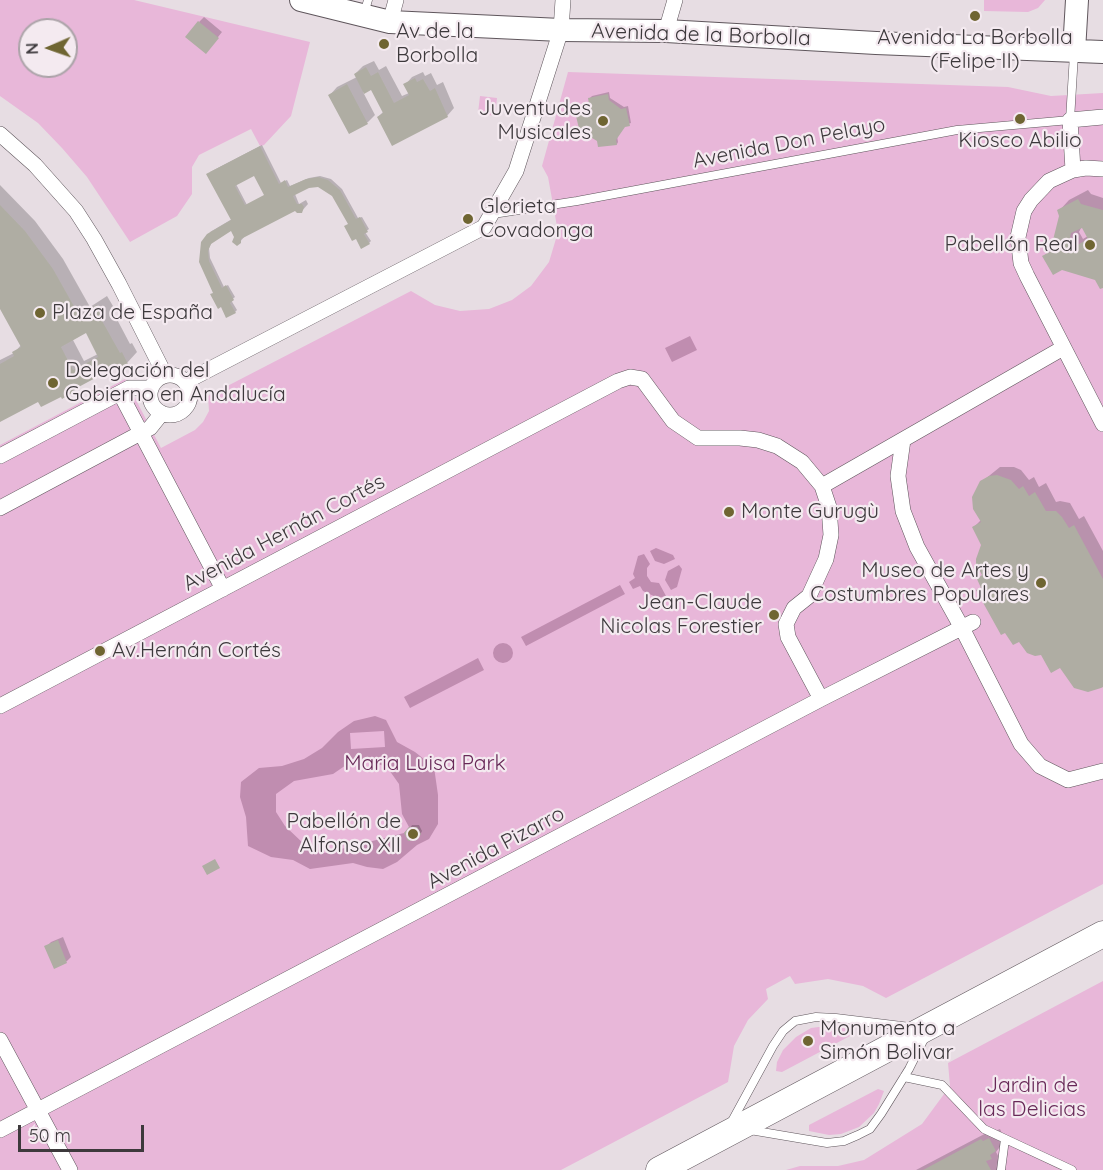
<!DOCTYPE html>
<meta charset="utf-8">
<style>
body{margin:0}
#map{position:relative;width:1103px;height:1170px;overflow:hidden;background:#e7dde3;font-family:Quicksand,sans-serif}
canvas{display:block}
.north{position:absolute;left:18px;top:18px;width:60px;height:60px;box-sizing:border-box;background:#f4eaf0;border:2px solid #aba3a8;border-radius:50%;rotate:268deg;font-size:16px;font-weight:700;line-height:24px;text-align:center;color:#3d393c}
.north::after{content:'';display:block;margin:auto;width:21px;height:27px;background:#6f6532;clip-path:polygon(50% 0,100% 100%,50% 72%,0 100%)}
.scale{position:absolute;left:18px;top:1125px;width:126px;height:27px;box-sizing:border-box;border:3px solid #3d393c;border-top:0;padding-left:8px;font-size:18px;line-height:21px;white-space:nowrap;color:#3d393c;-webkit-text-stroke:4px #f4eaf0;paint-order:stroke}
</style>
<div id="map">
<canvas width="1103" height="1170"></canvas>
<div class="north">N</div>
<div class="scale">50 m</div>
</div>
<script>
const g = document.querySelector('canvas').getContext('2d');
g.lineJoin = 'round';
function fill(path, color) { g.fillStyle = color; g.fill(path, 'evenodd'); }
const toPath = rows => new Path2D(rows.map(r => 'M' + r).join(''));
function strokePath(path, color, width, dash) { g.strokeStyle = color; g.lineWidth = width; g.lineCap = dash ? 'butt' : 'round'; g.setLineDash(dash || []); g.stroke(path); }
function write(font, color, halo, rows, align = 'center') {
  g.font = font + ' Quicksand,sans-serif'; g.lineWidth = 4.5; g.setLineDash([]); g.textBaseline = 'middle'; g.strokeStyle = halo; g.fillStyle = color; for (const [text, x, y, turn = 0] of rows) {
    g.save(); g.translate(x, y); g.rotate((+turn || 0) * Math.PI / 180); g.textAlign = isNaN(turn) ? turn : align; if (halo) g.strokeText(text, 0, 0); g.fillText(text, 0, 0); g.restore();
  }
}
fill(toPath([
 [0,0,134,0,310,42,291,116,264,145,260,146,251,129,199,155,192,167,192,194,177,216,130,242,87,177,62,148,38,123,0,96],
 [30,30,66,30,66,66,30,66],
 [984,0,1045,0,1038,8,1028,12,984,11],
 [568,72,1008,87,1051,96,1103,93,1103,884,886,998,863,986,828,979,795,984,790,976,766,989,768,999,748,1020,734,1046,728,1082,561,1170,0,1170,0,445,125,379,161,448,195,430,203,422,209,411,208,396,411,291,435,305,460,311,489,309,512,300,531,286,549,262,558,232,548,177,542,166],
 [480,96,497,98,495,116,478,113],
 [1103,981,1103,1170,786,1170,800,1166,838,1166,864,1160,922,1124,950,1086,948,1063],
 [834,1025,850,1030,852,1033,850,1036,782,1072,776,1071,777,1062,783,1050,796,1037,811,1028],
 [878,1089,884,1091,879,1104,874,1113,859,1127,841,1134,829,1135,809,1131,809,1125]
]), '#e8b7d9');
fill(toPath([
 [690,336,697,350,672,362,665,348],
 [656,548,673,555,675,559,664,564,655,561,650,551],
 [644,554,650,564,647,568,647,576,651,582,659,583,666,596,658,598,643,591,640,586,633,589,629,582,635,578,633,574,638,556],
 [679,565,682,569,677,587,671,590,665,580,668,571],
 [620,585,625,594,526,646,521,637],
 '493 653a10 10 0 1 1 20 0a10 10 0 1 1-20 0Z',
 [478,658,484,670,410,708,404,697],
 [375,716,386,720,397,742,415,752,434,767,438,795,438,824,429,839,417,845,397,862,383,869,367,867,353,863,310,869,293,860,271,857,248,846,246,817,240,797,241,782,259,768,282,766,304,759,322,748,338,732,354,721],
 [384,731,385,747,351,749,350,733],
 [369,761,387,767,399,784,402,814,409,827,404,833,325,853,304,844,285,826,276,812,276,794,294,781,333,774,349,763]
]), '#c08db0');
fill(toPath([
 [204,17,222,32,210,47,199,22],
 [374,61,379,70,386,66,402,96,409,93,405,85,412,77,423,72,425,76,431,73,437,85,443,82,454,108,447,116,378,117,384,111,372,88,363,92,375,115,368,122,349,132,330,95,337,87,357,77,355,74,363,66],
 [609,92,610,98,624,107,628,106,631,123,624,125,617,136,618,142,617,144,598,140,578,116,584,113,591,104,590,98,592,96],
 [262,145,281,183,287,180,290,186,309,178,320,176,331,179,342,189,358,218,362,217,369,229,365,232,371,241,369,243,349,224,333,195,318,186,309,187,295,194,299,204,306,200,308,204,301,212,296,207,245,236,239,243,238,235,231,229,212,242,209,248,210,258,224,287,228,285,235,297,231,300,237,310,235,312,214,292,201,262,210,232,232,219,210,172],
 [255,174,266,195,247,205,236,184],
 [0,185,35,221,63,259,90,307,107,296,113,306,111,308,130,344,132,343,137,352,127,363,115,365,81,384,74,391,63,397,62,395,38,400,0,420,0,360,14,353,21,345,0,307],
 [86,331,98,354,84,361,73,340],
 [1088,190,1091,194,1103,198,1103,286,1096,279,1044,256,1052,248,1061,216,1059,211,1069,200],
 [1082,226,1088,236,1083,239,1079,232],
 [1000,467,1014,467,1021,470,1029,480,1034,477,1039,487,1046,483,1056,502,1060,501,1070,503,1079,519,1084,516,1103,551,1103,684,1061,666,1042,653,978,590,982,586,984,574,983,545,973,528,981,520,979,484],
 [412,825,419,825,422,831,419,837,410,828],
 [63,937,71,957,67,961,55,967,46,947,51,942],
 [1000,1129,1005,1140,996,1152,1006,1170,916,1170,992,1130,993,1132]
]), '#0003');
fill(toPath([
 [198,21,219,38,206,54,185,37],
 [366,67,371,76,378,72,394,103,409,95,403,84,415,78,417,82,423,79,430,91,435,88,448,117,392,146,377,117,383,113,371,90,364,94,354,74],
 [347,84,368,124,349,134,328,95],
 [608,94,609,100,621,109,626,108,630,126,625,127,616,140,617,145,598,147,597,141,584,133,580,133,576,116,581,115,589,104,588,98],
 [260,146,279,184,285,180,288,187,306,179,318,177,328,180,340,190,356,219,360,217,368,232,364,234,370,244,361,249,356,239,352,241,344,226,348,224,332,196,318,187,309,188,293,196,297,204,302,204,304,207,302,213,297,213,295,211,241,239,241,243,237,246,232,242,234,237,231,231,211,244,208,251,209,261,222,288,226,285,234,300,230,303,236,313,226,318,221,307,218,309,210,294,213,293,199,262,201,242,207,234,231,220,206,174],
 [254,176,264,195,245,205,235,186],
 [1078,199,1081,204,1103,210,1103,288,1100,289,1095,280,1062,270,1053,275,1042,256,1050,252,1059,216,1057,210],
 [1082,228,1088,239,1072,248,1069,242,1071,233],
 [0,205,25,231,53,269,80,317,86,314,84,311,97,305,104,317,101,319,120,353,122,352,128,364,116,370,114,368,73,390,74,392,62,399,61,397,41,407,38,402,0,422,0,364,14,356,12,352,21,347,0,309],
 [86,333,98,357,73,370,61,347],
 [997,475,1011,480,1019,489,1023,486,1029,496,1035,492,1046,511,1056,511,1062,517,1069,528,1074,525,1103,579,1103,687,1101,688,1088,692,1074,688,1060,668,1051,673,1041,655,1035,656,1027,653,1019,642,1013,645,1005,633,1001,635,976,590,981,588,977,579,982,575,976,564,976,559,981,545,972,527,981,522,973,509,972,497,980,481,989,476],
 [409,827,417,827,421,834,417,840,408,841,404,833],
 [215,859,220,868,207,875,202,866],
 [58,940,67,963,54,969,44,946],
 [989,1138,996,1151,990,1155,992,1159,986,1161,991,1170,923,1170,981,1139,983,1141]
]), '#afada3');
const lane = toPath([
 [364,14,368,0],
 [493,214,577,201,957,130,1070,120,1074,54],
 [904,1077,942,1085,984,1129,1072,1170],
 [731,1123,773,1046,783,1031,795,1021,816,1017,836,1018,910,1027],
 [750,1130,827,1143,844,1141,858,1135,870,1129,881,1114,909,1069,925,1037],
 [1001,1170,1005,1139]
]);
const street = toPath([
 [390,22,396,0],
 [666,31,675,0],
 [0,134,35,165,76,211,94,239,119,284,165,375],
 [1103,169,1086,168,1073,170,1049,181,1031,200,1024,211,1018,237,1021,263,1027,276,1103,424],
 [1073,170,1070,120,1103,117],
 '150 395a20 20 0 1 1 40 0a20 20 0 1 1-40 0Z',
 [185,382,484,227,516,171,561,30,563,0],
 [120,393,223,589],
 [903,440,898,476,903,511,917,547,962,628,1021,744,1040,766,1068,780,1103,771],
 [0,456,129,388,150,388],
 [822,486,1063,348],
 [0,508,150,428,162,413],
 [0,706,618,381,630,377,642,379,673,421,698,438,740,438,758,440,777,446,802,462,822,486,829,507,831,535,826,559,809,596,794,608,786,624,788,637,821,699],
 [0,1040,70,1170],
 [0,1130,821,699,973,622]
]);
const secondary = toPath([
 [301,0,390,22,561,30,666,31,876,43,1103,52],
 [1074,51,1077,0]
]);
const primary = toPath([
 [659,1170,1103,934]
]);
strokePath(lane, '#5f565c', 9);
strokePath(street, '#5f565c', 16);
strokePath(secondary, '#5f565c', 24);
strokePath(primary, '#5f565c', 27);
strokePath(lane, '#fff', 8);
strokePath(street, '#fff', 15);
strokePath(secondary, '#fff', 22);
strokePath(primary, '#fff', 26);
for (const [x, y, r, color] of [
 [975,16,6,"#6f6532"],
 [384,44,6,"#6f6532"],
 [1020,119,6,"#6f6532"],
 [603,121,6,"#6f6532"],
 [468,219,6,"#6f6532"],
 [1090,245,6,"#6f6532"],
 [40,313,6,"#6f6532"],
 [53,383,6,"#6f6532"],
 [729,512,6,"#6f6532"],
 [1041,583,6,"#6f6532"],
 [774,615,6,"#6f6532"],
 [100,651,6,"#6f6532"],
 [413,834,6,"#6f6532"],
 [808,1041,6,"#6f6532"]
]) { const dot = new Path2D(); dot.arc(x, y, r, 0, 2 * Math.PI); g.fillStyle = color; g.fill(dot); strokePath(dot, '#f4eaf0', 2); }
write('21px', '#3d393c', '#f4eaf0', [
 ["Av de la",396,32],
 ["Borbolla",396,56],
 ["Avenida La Borbolla",975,38,"center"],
 ["(Felipe II)",975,62,"center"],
 ["Juventudes",591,109,"right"],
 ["Musicales",591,133,"right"],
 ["Kiosco Abilio",1020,141,"center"],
 ["Glorieta",480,207],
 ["Covadonga",480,231],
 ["Pabellón Real",1078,245,"right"],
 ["Plaza de España",52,313],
 ["Delegación del",65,371],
 ["Gobierno en Andalucía",65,395],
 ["Monte Gurugù",741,512],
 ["Museo de Artes y",1029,571,"right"],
 ["Costumbres Populares",1029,595,"right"],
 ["Jean-Claude",762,603,"right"],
 ["Nicolas Forestier",762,627,"right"],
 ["Av.Hernán Cortés",112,651],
 ["Pabellón de",401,822,"right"],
 ["Alfonso XII",401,846,"right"],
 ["Monumento a",820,1029],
 ["Simón Bolivar",820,1053]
], 'left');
write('21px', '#3d393c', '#f4eaf0', [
 ["Avenida de la Borbolla",701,35,2],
 ["Avenida Don Pelayo",789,143,-11],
 ["Avenida Hernán Cortés",284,533,-28],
 ["Avenida Pizarro",496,848,-28]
]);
write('21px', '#682958', '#f4eaf0', [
 ["Maria Luisa Park",425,764],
 ["Jardin de",1032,1086],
 ["las Delicias",1032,1110]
]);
</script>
